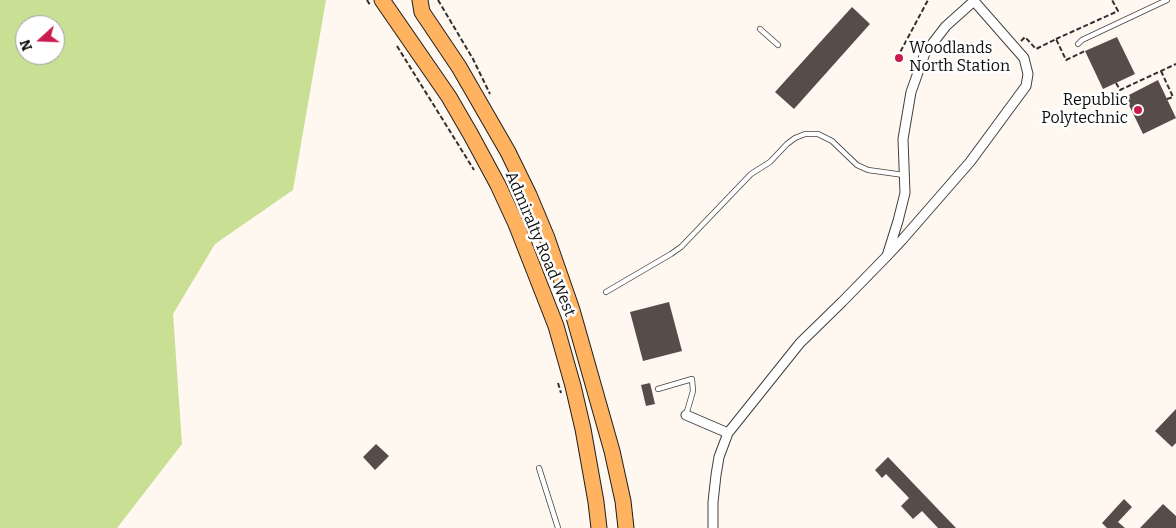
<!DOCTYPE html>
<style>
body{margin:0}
#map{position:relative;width:1176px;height:528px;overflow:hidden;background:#fff8f0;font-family:Bitter,serif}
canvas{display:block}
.north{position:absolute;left:15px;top:15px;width:50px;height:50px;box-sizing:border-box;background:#fff;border:1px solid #9f9f9f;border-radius:50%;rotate:250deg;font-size:14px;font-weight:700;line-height:20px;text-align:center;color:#0e0e0e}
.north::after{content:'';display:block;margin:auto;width:18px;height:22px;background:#c91c4e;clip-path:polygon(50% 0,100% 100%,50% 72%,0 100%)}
</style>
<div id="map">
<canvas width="1176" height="528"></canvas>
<div class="north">N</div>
</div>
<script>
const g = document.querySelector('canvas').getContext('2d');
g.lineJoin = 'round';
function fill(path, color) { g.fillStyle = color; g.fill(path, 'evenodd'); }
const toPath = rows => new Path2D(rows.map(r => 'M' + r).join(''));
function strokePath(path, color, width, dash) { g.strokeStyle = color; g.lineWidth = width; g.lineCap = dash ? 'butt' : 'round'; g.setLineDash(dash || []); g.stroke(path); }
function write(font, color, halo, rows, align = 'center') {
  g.font = font + ' Bitter,serif'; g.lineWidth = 5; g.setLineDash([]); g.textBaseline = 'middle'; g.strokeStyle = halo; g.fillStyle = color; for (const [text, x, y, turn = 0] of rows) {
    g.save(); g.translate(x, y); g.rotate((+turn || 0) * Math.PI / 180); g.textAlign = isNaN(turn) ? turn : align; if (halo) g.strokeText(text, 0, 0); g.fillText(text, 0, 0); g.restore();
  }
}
fill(toPath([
 [0,0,326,0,293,190,215,244,173,314,182,444,117,528,0,528],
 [25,25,55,25,55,55,25,55]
]), '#c8df94');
fill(toPath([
 [852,7,870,24,794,109,775,92],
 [1117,37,1135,74,1103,89,1085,51],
 [1158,80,1176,118,1143,134,1125,97],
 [669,302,682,351,643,361,630,312],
 [650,383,655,404,646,406,641,385],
 [1176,409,1176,443,1172,447,1155,431],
 [376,444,389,456,375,470,363,457],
 [888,457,956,528,938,528,922,511,913,519,901,506,909,498,886,474,882,478,875,470],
 [1124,499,1132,507,1118,522,1125,528,1107,528,1102,523],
 [1163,504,1176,516,1176,528,1140,528]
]), '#584c4a');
const lane = toPath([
 [760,29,778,45],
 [1078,44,1082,40,1167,0],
 [606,292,671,254,681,247,751,174,770,162,787,144,795,138,805,134,818,134,832,141,857,165,868,170,904,175],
 [658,389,692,379,693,391,686,415],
 [539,468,558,528]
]);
const street = toPath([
 [686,415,728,433],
 [713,528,713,502,716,475,719,457,728,433,800,343,842,302,887,256,902,240,970,162,1026,86,1028,74,1024,58,974,1,946,26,925,53,911,92,903,139,905,193,898,221,887,256]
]);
const primary = toPath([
 [382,0,449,97,471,135,498,185,516,224,556,326,573,386,583,429,596,502,599,528],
 [420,0,422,12,459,67,508,152,529,195,547,238,572,310,612,451,623,501,626,528]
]);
strokePath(lane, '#414141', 6);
strokePath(street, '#414141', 11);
strokePath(primary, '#1f1f1f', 17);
strokePath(toPath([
 [367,0,370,5],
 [438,0,473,59,490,94],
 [1056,39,1118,11,1112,0],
 [1021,41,1025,37,1036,49,1056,39,1066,60,1085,51],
 [397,46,474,170],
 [897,58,928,0],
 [1161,71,1173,97,1167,99],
 [1116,83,1120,90,1176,64],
 [558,383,561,393]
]), '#303030', 2, [5, 2.5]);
strokePath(lane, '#fff', 4.5);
strokePath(street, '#fff', 9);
strokePath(primary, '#ffb260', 15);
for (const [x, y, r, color] of [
 [899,58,5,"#c91c4e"],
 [1138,110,5,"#c91c4e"]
]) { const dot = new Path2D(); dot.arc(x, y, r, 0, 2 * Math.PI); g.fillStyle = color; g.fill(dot); strokePath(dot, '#fff', 2); }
write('16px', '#0e0e0e', '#fff', [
 ["Woodlands",909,49],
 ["North Station",909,67],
 ["Republic",1128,101,"right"],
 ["Polytechnic",1128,119,"right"]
], 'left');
write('16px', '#0e0e0e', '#fff', [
 ["Admiralty Road West",540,244,67]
]);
</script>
